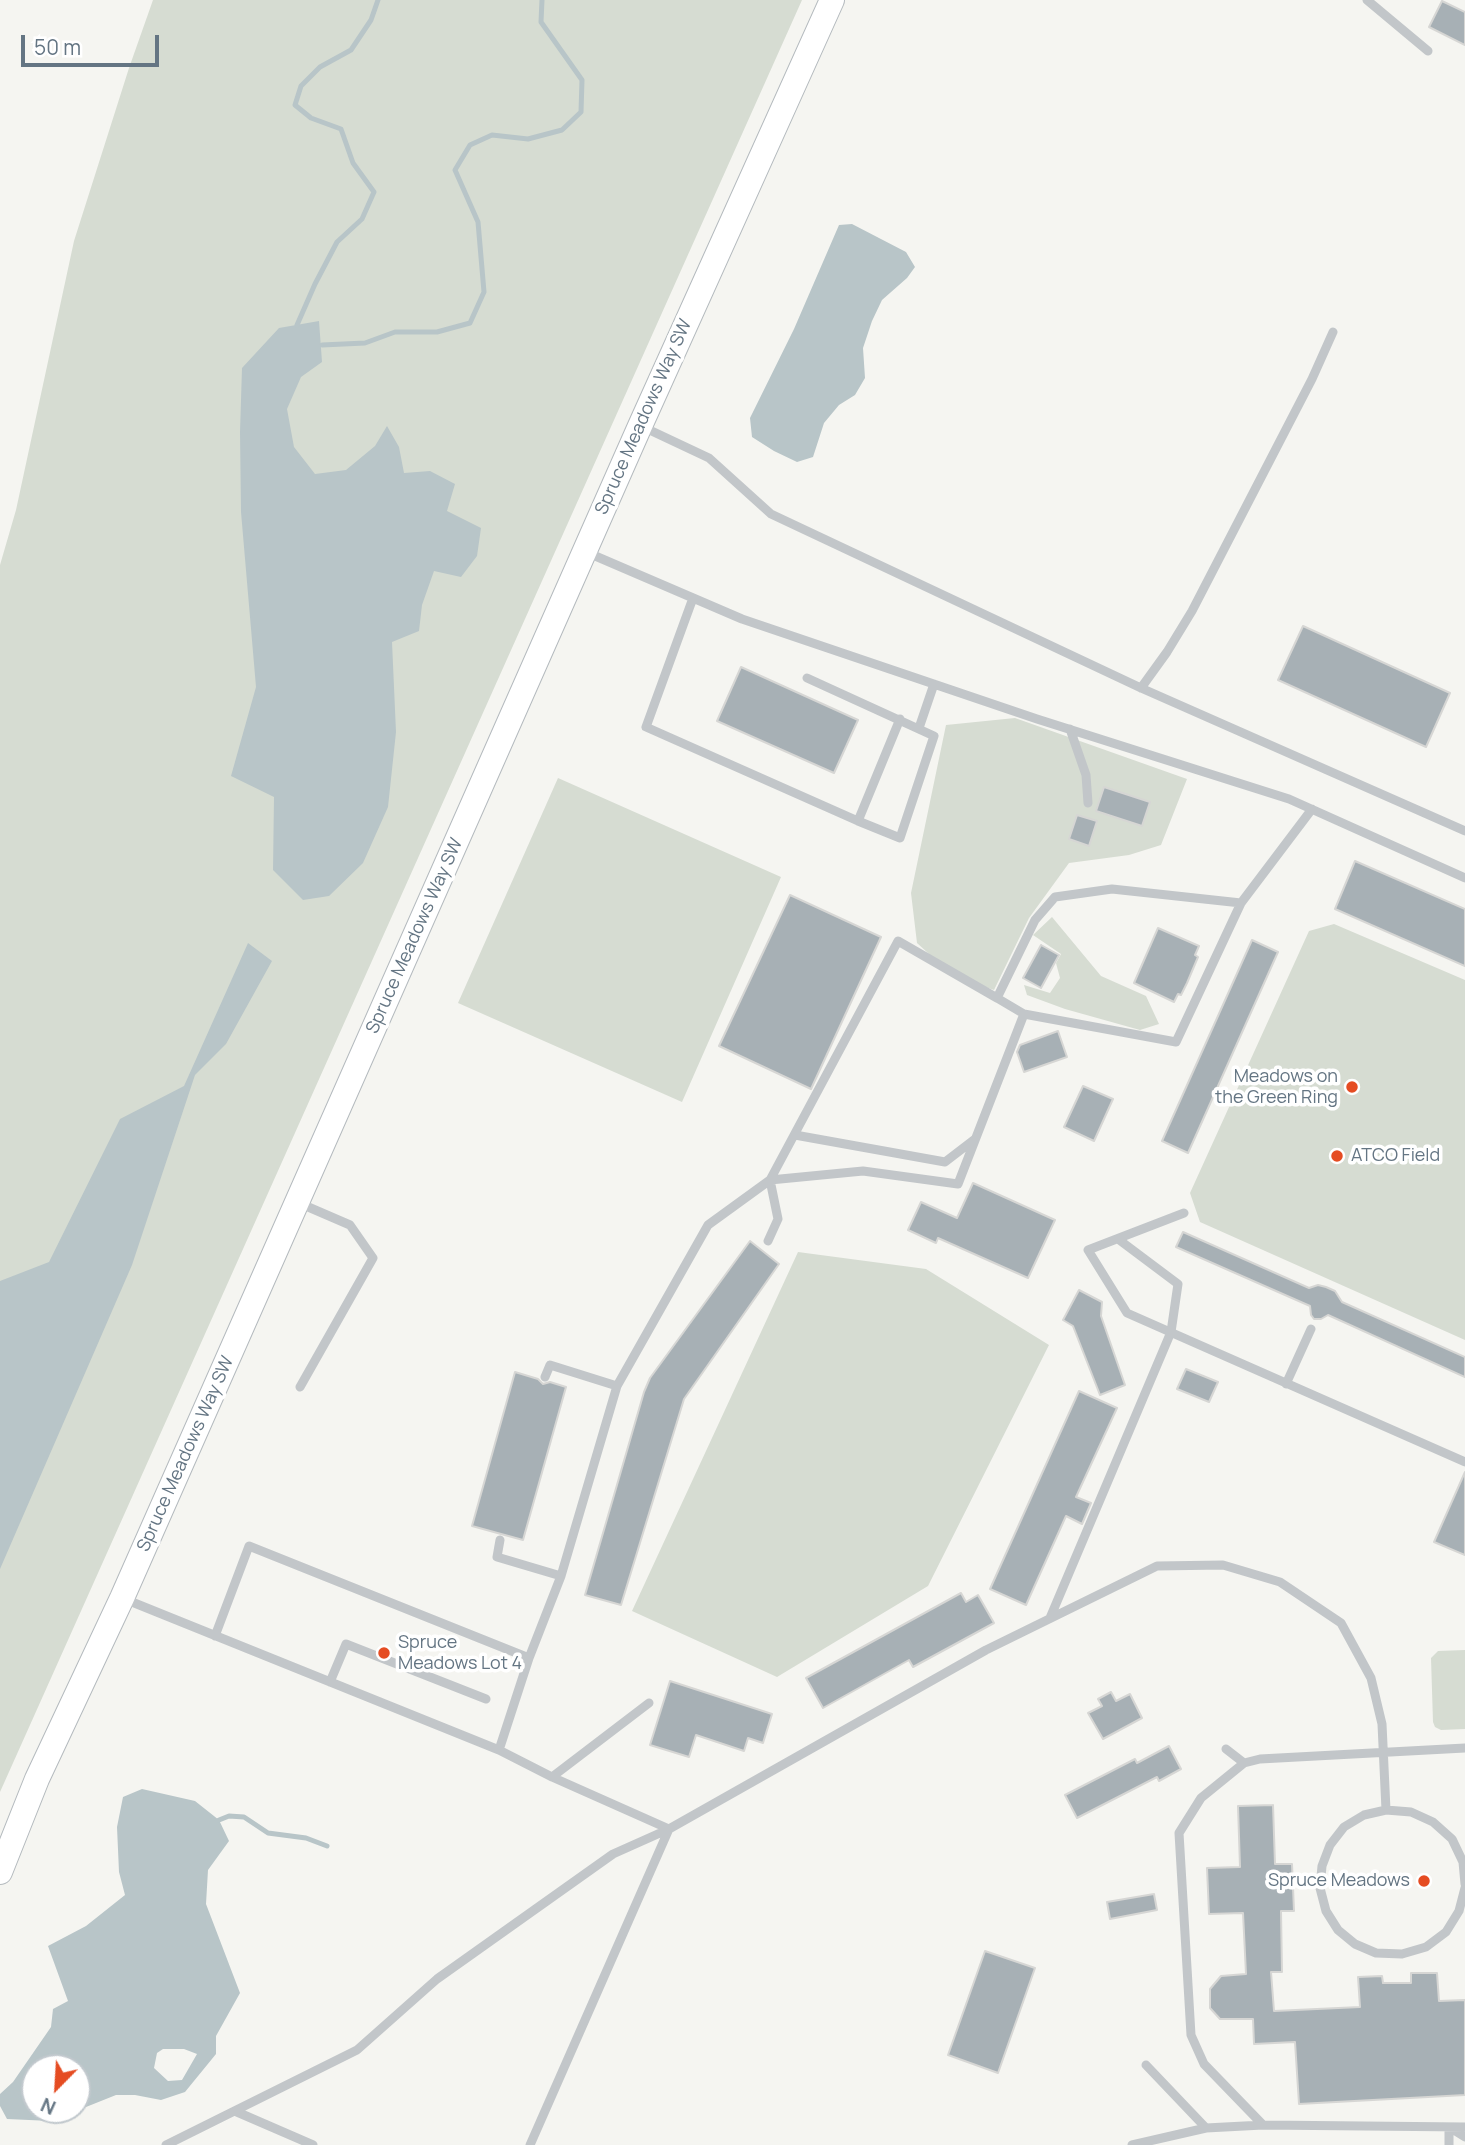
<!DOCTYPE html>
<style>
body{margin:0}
#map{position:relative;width:1465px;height:2145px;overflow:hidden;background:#f5f5f1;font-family:Manrope,sans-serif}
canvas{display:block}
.north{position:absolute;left:21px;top:2054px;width:70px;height:70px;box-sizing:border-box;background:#fff;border:2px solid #c1c8cd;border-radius:50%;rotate:204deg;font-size:19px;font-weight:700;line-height:28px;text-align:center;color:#647583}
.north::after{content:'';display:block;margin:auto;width:24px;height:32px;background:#e54c22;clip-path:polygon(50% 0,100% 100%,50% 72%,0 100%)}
.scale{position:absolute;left:21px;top:35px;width:138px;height:32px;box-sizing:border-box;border:4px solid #647583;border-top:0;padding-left:9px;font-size:21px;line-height:24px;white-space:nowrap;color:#647583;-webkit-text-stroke:5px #fff;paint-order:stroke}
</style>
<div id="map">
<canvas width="1465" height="2145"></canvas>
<div class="north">N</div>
<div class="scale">50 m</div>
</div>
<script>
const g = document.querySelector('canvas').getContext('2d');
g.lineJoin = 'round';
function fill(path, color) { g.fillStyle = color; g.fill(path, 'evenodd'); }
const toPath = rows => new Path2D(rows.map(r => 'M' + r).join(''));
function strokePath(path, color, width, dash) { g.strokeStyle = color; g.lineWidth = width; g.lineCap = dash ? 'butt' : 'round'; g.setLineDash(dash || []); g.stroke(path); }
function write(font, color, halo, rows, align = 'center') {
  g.font = font + ' Manrope,sans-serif'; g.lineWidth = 7; g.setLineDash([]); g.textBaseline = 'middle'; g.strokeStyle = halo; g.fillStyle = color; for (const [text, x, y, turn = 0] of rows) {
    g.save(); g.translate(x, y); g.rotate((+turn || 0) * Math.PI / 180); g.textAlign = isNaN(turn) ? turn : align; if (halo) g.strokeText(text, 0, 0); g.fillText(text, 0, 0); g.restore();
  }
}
fill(toPath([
 [153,0,802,0,0,1792,0,565,16,510,74,241,129,68],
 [1015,718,1187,779,1161,845,1129,855,1069,863,1029,918,994,990,953,976,917,943,911,893,946,725],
 [558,778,781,877,682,1102,458,1003],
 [1052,917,1101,976,1146,996,1159,1024,1140,1030,1065,1009,1027,995,1024,985,1050,993,1060,978,1056,963,1061,954,1033,935],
 [1334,924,1465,980,1465,1340,1200,1222,1190,1193,1309,931],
 [798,1252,926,1269,1049,1345,928,1586,777,1677,632,1611],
 [1465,1650,1465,1729,1441,1730,1435,1727,1433,1722,1431,1658,1438,1651]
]), '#d6dcd2');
fill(toPath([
 [852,224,906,252,915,267,907,278,882,300,872,321,863,348,865,378,855,395,839,405,824,423,813,457,797,462,774,451,752,437,750,418,794,329,839,225],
 [319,321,322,362,301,377,287,409,294,447,315,474,346,470,375,446,387,426,399,447,404,473,430,471,455,484,447,511,481,528,477,556,461,577,434,571,422,605,419,631,392,642,396,732,388,807,363,863,329,896,303,900,273,870,274,797,231,776,256,687,241,512,240,432,242,368,279,328],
 [248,943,272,961,226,1044,195,1075,132,1265,0,1569,0,1281,49,1262,120,1119,184,1086],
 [142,1789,195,1801,219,1820,229,1841,208,1870,206,1904,240,1993,216,2036,216,2054,185,2092,161,2100,135,2095,116,2095,51,2121,7,2119,0,2106,0,2094,13,2082,51,2027,53,2009,68,2001,48,1946,86,1926,125,1895,119,1872,117,1827,123,1797],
 [163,2049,184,2049,197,2054,182,2080,168,2081,154,2068,157,2053],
 [35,2068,77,2068,77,2110,35,2110]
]), '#b8c5c8');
strokePath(toPath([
 [297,325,315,284,337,242,362,219,374,192,353,163,341,129,311,118,295,105,301,86,320,67,351,50,371,20,378,0],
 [322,345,365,343,395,332,437,332,470,323,484,292,478,222,455,170,470,145,492,135,528,139,562,130,581,112,582,80,541,22,542,0],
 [219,1820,229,1816,244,1817,268,1833,306,1838,327,1846]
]), '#b8c5c8', 5);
const building = toPath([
 [1442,1,1465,12,1465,45,1429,27,1442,1],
 [1303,626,1450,693,1426,747,1278,680,1303,626],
 [741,667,858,720,834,773,717,721,741,667],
 [1104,787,1150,802,1142,826,1096,811,1104,787],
 [1077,815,1097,821,1089,846,1069,839,1077,815],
 [1355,861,1465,909,1465,966,1335,909,1355,861],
 [790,895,881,937,811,1089,719,1046,790,895],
 [1158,928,1199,946,1195,955,1198,957,1187,983,1181,995,1178,994,1174,1002,1134,983,1158,928],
 [1252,940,1278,952,1188,1153,1162,1141,1252,940],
 [1041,945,1059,955,1041,988,1023,978,1041,945],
 [1058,1031,1067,1057,1024,1072,1017,1052,1020,1045,1058,1031],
 [1083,1086,1113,1099,1094,1141,1064,1127,1083,1086],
 [973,1183,1055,1220,1028,1278,938,1238,936,1243,908,1230,921,1202,957,1218,973,1183],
 [1183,1232,1309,1288,1318,1285,1326,1287,1335,1291,1342,1302,1465,1357,1465,1377,1328,1315,1321,1319,1314,1319,1311,1315,1310,1306,1176,1247,1183,1232],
 [750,1241,779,1264,684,1399,621,1605,585,1595,644,1392,650,1378,750,1241],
 [1079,1290,1102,1302,1101,1316,1125,1385,1100,1395,1073,1326,1063,1320,1079,1290],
 [1186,1369,1218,1382,1209,1402,1177,1389,1186,1369],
 [515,1372,538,1379,543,1384,550,1382,566,1387,523,1540,472,1526,515,1372],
 [1079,1391,1117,1408,1076,1497,1091,1503,1082,1524,1066,1516,1026,1605,990,1589,1079,1391],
 [1465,1472,1465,1555,1434,1542,1465,1472],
 [961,1593,966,1602,978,1595,994,1623,913,1667,909,1660,823,1708,806,1678,961,1593],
 [670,1681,772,1714,763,1743,748,1738,744,1751,696,1735,689,1757,650,1745,670,1681],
 [1111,1692,1116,1701,1130,1694,1142,1718,1103,1739,1088,1713,1102,1706,1098,1699,1111,1692],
 [1169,1746,1181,1769,1159,1781,1157,1777,1077,1818,1065,1795,1135,1759,1137,1763,1169,1746],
 [1273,1805,1275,1864,1292,1864,1294,1911,1281,1911,1282,1972,1271,1972,1274,2011,1360,2007,1358,1977,1382,1976,1383,1983,1411,1983,1411,1973,1437,1973,1439,2001,1465,2000,1465,2095,1299,2104,1295,2042,1254,2044,1253,2019,1220,2019,1210,2008,1210,1989,1221,1976,1246,1974,1243,1913,1209,1914,1207,1868,1240,1867,1238,1806,1273,1805],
 [1154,1894,1157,1910,1110,1919,1107,1902,1154,1894],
 [985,1951,1035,1968,998,2073,948,2055,985,1951]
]);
fill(building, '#a7b0b5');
strokePath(building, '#d6d6d4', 2);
const secondary = toPath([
 [0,1872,37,1779,122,1598,640,426,832,0]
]);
strokePath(secondary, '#b4babe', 26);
strokePath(toPath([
 [1367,0,1428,51],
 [641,426,709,458,771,514,1141,688,1465,831],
 [586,552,742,619,1037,719,1289,799,1465,878],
 [693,598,646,727,858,821,900,719],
 [807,678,934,736,900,838,858,821],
 [1141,688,1167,652,1192,611,1312,379,1333,332],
 [919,728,934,684],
 [1070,729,1086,775,1088,803],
 [1241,903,1112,889,1055,897,1035,920,997,998,1024,1014,1176,1042,1241,903,1312,809],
 [795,1135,945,1162,975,1139],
 [299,1203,350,1225,373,1258,300,1387],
 [1184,1213,1088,1250,1127,1313,1465,1462],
 [768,1241,778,1219,770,1180,898,941,997,998],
 [545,1377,550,1365,617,1386],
 [1286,1384,1311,1329],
 [500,1540,497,1557,561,1576],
 [122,1598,499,1750,552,1777,669,1829],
 [1050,1618,1171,1332,1178,1284,1118,1239],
 [215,1636,249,1546,529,1658],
 [330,1682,346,1644,486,1699],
 [1465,1748,1260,1759,1244,1763,1201,1798,1179,1833,1191,2035,1204,2064,1263,2125,1465,2127],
 [1226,1749,1244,1763],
 [499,1750,529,1658,561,1576,617,1386,708,1225,770,1180,863,1171,958,1184,1024,1014],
 [552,1777,649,1703],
 [1465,1884,1463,1862,1452,1839,1433,1822,1411,1812,1386,1810,1364,1815,1344,1827,1330,1845,1322,1866,1320,1888,1326,1911,1338,1930,1355,1944,1376,1953,1402,1954,1426,1947,1446,1932,1459,1911,1465,1888],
 [1146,2065,1206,2128],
 [237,2112,313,2145],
 [166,2145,357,2050,437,1979,613,1854,669,1829,986,1650,1157,1566,1223,1565,1280,1582,1341,1623,1371,1678,1382,1724,1386,1810],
 [530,2145,669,1829],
 [1132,2145,1206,2128,1263,2125],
 [1449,2145,1449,2127,1465,2137]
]), '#c2c6c9', 9);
strokePath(secondary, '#fff', 24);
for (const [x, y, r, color] of [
 [1352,1087,7,"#e54c22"],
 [1337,1156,7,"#e54c22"],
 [384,1653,7,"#e54c22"],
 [1424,1881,7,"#e54c22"]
]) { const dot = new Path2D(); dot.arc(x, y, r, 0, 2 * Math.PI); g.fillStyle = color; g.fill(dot); strokePath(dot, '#fff', 2.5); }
write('18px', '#647583', '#fff', [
 ["Spruce Meadows Way SW",644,417,-66],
 ["Spruce Meadows Way SW",415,936,-66],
 ["Spruce Meadows Way SW",186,1454,-66]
]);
write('18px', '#647583', '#fff', [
 ["Meadows on",1338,1077],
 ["the Green Ring",1338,1098],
 ["ATCO Field",1351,1156,"left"],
 ["Spruce",398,1643,"left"],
 ["Meadows Lot 4",398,1664,"left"],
 ["Spruce Meadows",1410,1881]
], 'right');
</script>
